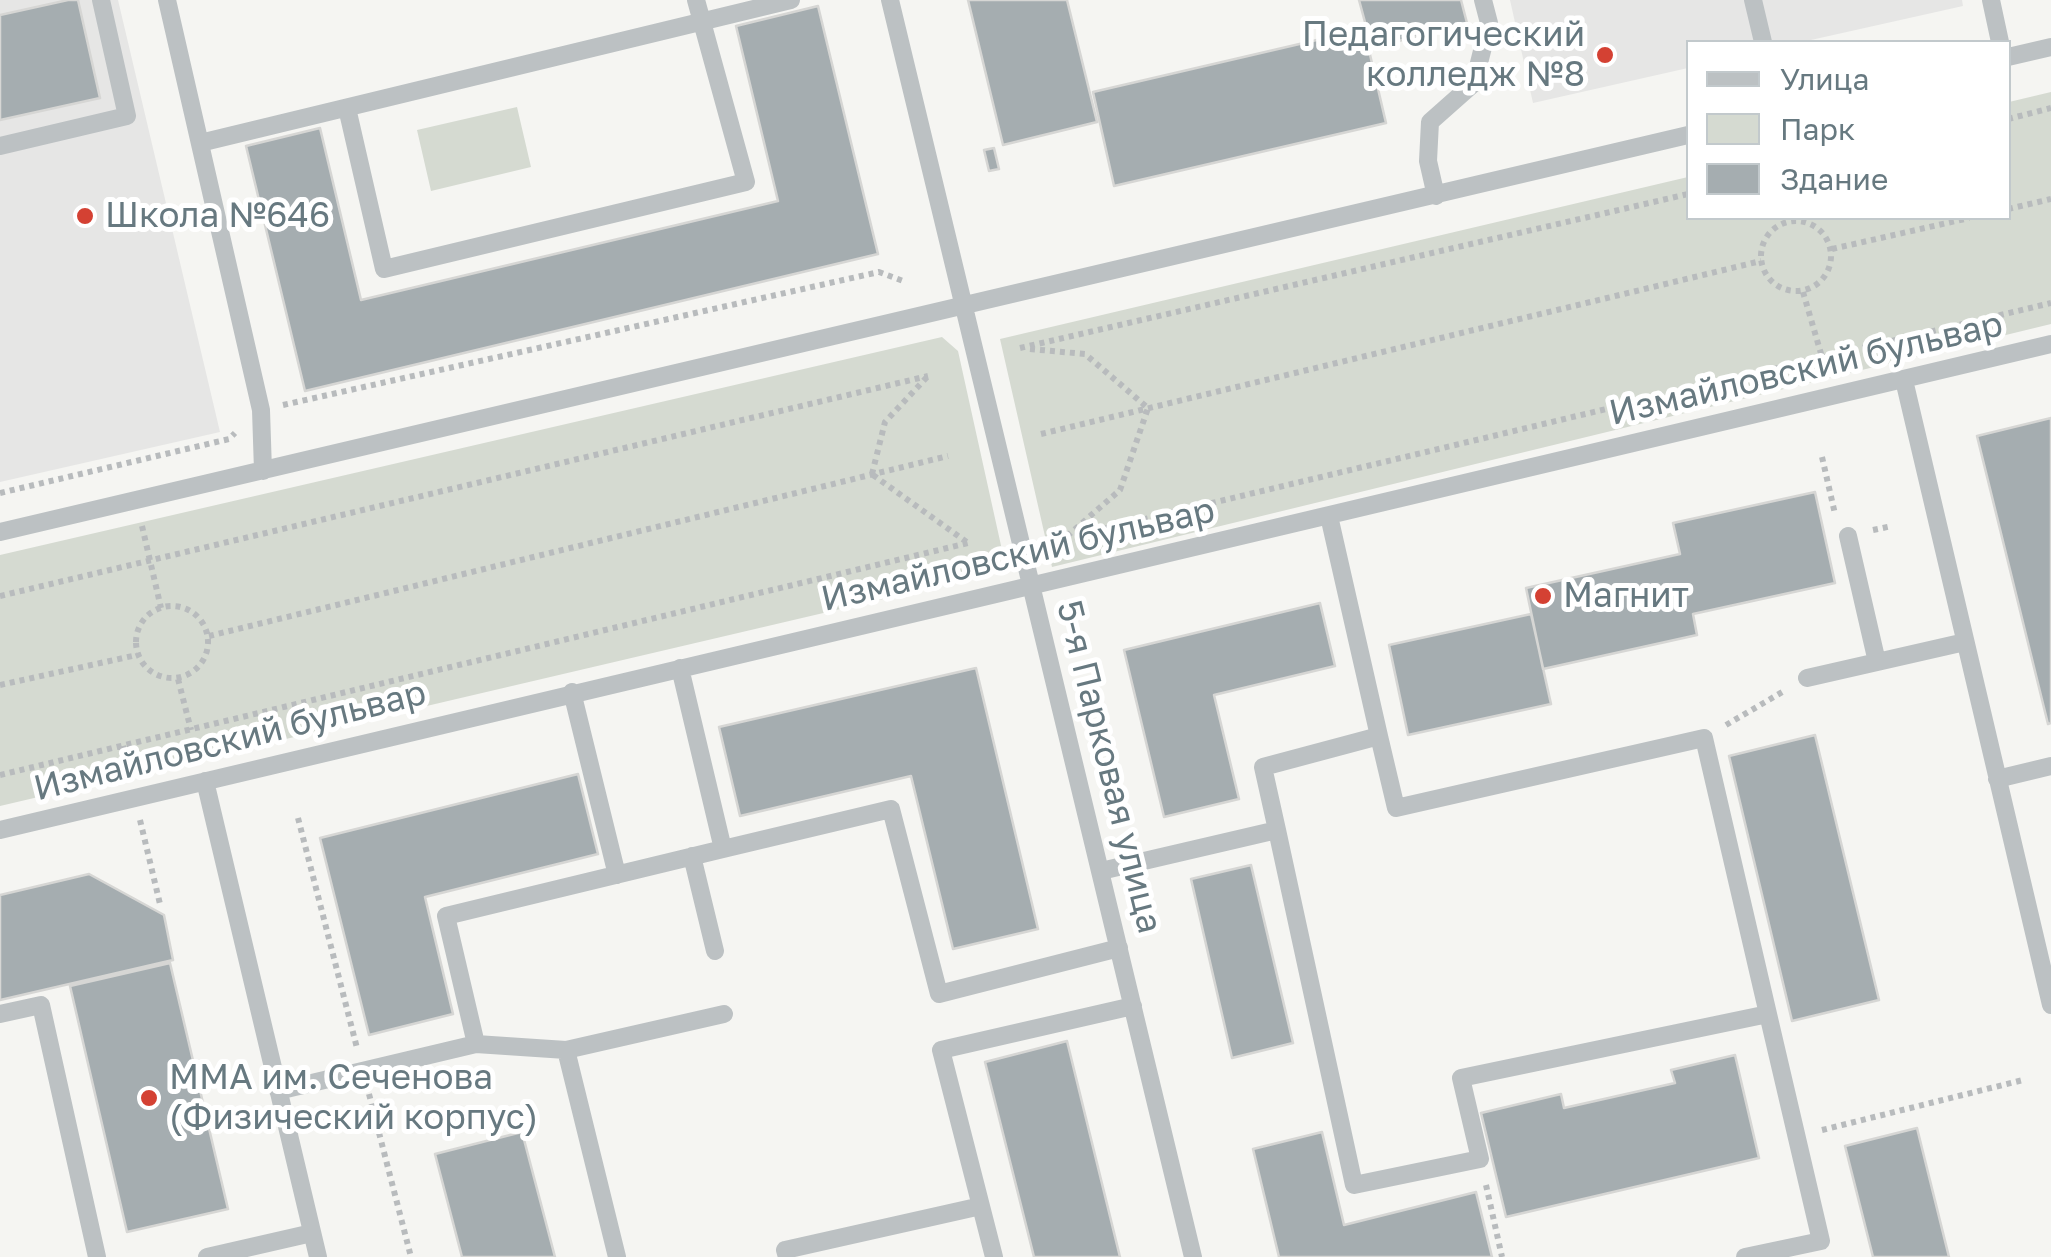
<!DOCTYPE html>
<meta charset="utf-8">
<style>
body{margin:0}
#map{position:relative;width:2051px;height:1257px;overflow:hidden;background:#f5f5f2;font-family:"Golos Text",sans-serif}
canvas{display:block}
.legend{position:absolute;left:1686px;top:40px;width:325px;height:180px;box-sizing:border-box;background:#fff;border:2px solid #c2c9cc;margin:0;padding:12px 18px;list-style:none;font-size:30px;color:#677980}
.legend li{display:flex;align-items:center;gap:20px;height:50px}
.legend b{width:50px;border:2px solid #c2c9cc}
</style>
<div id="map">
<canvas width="2051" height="1257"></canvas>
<ul class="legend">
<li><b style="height:12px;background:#bcc1c3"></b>Улица</li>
<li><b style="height:28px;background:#d5dad1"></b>Парк</li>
<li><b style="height:28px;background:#a5adb0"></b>Здание</li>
</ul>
</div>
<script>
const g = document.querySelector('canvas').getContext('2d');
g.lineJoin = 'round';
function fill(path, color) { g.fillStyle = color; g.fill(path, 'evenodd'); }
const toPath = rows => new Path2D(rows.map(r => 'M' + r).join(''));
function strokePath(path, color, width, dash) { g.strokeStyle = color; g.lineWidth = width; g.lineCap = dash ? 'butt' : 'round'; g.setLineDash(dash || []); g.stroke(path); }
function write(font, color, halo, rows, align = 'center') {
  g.font = font + ' "Golos Text",sans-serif'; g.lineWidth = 10; g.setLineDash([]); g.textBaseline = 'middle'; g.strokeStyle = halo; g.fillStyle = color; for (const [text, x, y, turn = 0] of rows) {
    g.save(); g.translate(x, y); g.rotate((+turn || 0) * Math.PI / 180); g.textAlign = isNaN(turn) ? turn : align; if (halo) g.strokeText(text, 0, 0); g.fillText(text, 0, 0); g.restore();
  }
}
fill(toPath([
 [0,0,118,0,220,432,0,482],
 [1510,0,1962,0,1963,6,1802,42,1688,42,1688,68,1533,103]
]), '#e6e6e5');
fill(toPath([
 [2051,92,2051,324,1052,567,1000,339,1688,177,1688,218,2008,218,2009,102],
 [517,107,531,167,431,191,417,130],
 [942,337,958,351,1002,550,994,573,0,806,0,555]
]), '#d5dad1');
const building = toPath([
 [68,0,78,0,100,98,0,120,0,15,68,0],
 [968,0,1067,0,1097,122,1003,145,968,0],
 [1359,0,1461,0,1467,23,1372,48,1359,0],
 [818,6,878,254,305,391,246,146,320,128,361,300,778,201,736,26,818,6],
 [1364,29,1386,123,1114,186,1093,92,1364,29],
 [994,148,999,169,989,171,984,150,994,148],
 [2051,418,2051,723,2048,724,1977,436,2051,418],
 [1815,492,1835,583,1693,614,1697,635,1543,669,1526,588,1680,554,1673,523,1815,492],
 [1320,603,1335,666,1214,695,1239,799,1164,817,1124,650,1320,603],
 [1531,614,1551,704,1408,735,1389,645,1531,614],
 [976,668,1038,929,953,949,911,776,740,816,719,727,976,668],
 [1815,735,1879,1000,1792,1021,1729,756,1815,735],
 [578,774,598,854,425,897,453,1014,369,1035,320,838,578,774],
 [1251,865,1293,1043,1232,1058,1191,879,1251,865],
 [89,874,164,915,173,960,0,1000,0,895,89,874],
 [170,963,228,1209,127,1232,70,986,170,963],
 [1067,1041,1120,1257,1034,1257,985,1062,1067,1041],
 [1735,1055,1759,1158,1506,1217,1481,1113,1561,1094,1564,1108,1675,1083,1671,1070,1735,1055],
 [1917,1128,1949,1257,1873,1257,1845,1146,1917,1128],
 [522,1132,555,1257,462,1257,435,1154,522,1132],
 [1322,1132,1344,1225,1476,1192,1492,1257,1279,1257,1253,1149,1322,1132]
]);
fill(building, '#a5adb0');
strokePath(building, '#d6d6d4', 2.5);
strokePath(toPath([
 [2008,119,2051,108],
 [2008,209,2051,199],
 '1761 256a35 35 0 1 1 70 0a35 35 0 1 1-70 0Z',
 [1832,249,1969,218],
 [1803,292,1822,357],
 [1020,348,1688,194],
 [1030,349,1085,354,1148,408,1120,490,1066,537],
 [283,405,879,272,906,282],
 [1041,434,1761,261],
 [1822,457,1835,514],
 [872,474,885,422,927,377],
 [873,475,968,543],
 [0,493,229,439,235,433],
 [142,526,161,608],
 [1873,530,1892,526],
 [1065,538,2051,303],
 [0,596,928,376],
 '136 642a36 36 0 1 1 72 0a36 36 0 1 1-72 0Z',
 [209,636,948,456],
 [178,679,191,730],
 [0,685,137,655],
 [1726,725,1784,691],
 [123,746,129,774],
 [0,775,968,543],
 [298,818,357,1048],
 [140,820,160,904],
 [369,1094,411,1257],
 [1822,1130,2023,1080],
 [1486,1185,1502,1257]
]), '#b8bbbd', 6, [5, 5]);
strokePath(toPath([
 [167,0,261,410,263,471],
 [890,0,1193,1257],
 [1753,0,1763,42],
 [1991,0,2000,42],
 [2008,57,2051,47],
 [347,108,384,269,746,182,696,0],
 [200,143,791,0],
 [0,146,127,116,101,0],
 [1436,196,1428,161,1430,122,1474,83,1489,23,1483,0],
 [1904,380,2051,1005],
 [0,532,1688,135],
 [1848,536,1877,662],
 [1807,678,1965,642],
 [572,692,617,875],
 [1997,779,2051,766],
 [205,781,318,1257],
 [0,830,2051,344],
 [1277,830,1354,1185,1480,1159,1461,1078,1768,1014,1704,738,1396,808,1379,736],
 [723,849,891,809,939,994,1119,948],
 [692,856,715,951],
 [1101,871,1277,830,1263,767,1379,736,1329,516],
 [0,1014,41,1005,97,1257],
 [476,1044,566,1050,724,1014],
 [566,1050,617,1257],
 [278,1091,476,1044,446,916,723,849,680,668],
 [207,1257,312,1233],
 [787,1257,785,1250,981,1206],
 [994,1257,941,1050,1133,1006],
 [1745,1257,1821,1241,1768,1014]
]), '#bcc1c3', 18);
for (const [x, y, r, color] of [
 [1605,55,10,"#d44133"],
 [85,216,10,"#d44133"],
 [1543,596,10,"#d44133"],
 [149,1098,10,"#d44133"]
]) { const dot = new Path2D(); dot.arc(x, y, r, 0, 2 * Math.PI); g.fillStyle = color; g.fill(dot); strokePath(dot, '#fff', 4); }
write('35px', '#677980', '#fff', [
 ["Педагогический",1585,35,"right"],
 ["колледж №8",1585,75,"right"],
 ["Школа №646",105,216],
 ["Магнит",1563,596],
 ["ММА им. Сеченова",169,1078],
 ["(Физический корпус)",169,1118]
], 'left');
write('35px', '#677980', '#fff', [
 ["Измайловский бульвар",1806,369,-13],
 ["Измайловский бульвар",1018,555,-13],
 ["Измайловский бульвар",230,741,-14],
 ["5-я Парковая улица",1109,767,76]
]);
</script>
